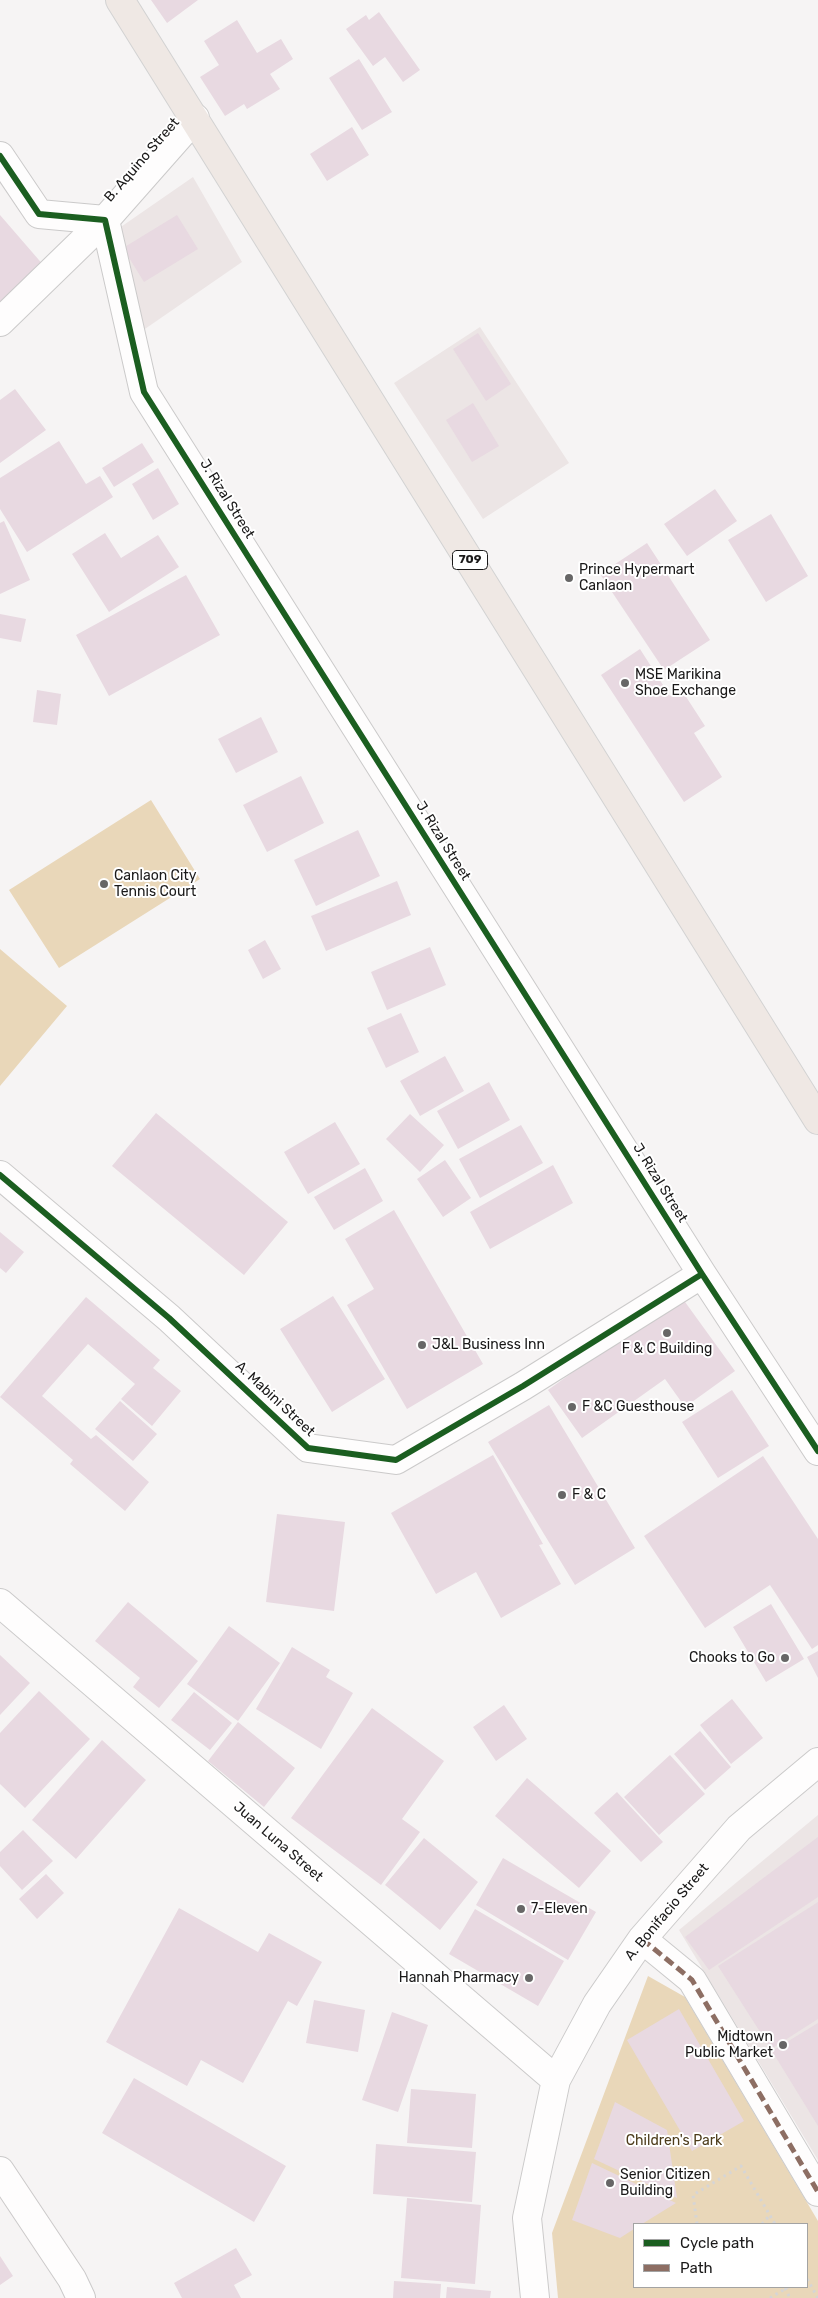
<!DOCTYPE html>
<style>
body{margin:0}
#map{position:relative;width:818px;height:2298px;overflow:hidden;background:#f6f4f4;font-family:Rubik,sans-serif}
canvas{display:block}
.legend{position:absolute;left:633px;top:2223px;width:175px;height:65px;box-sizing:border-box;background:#fff;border:1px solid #a3a3a3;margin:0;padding:6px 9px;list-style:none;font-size:15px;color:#1a1919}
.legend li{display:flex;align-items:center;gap:10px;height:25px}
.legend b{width:25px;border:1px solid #a3a3a3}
</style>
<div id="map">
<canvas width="818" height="2298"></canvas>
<ul class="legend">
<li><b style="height:6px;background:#1b5e20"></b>Cycle path</li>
<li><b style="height:6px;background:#8d6e63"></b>Path</li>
</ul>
</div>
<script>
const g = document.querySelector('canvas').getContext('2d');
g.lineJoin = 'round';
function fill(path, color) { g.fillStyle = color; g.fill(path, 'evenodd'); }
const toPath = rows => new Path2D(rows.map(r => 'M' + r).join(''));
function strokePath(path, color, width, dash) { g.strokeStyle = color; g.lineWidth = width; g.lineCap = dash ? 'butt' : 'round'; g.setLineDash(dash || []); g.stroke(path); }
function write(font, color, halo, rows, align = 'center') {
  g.font = font + ' Rubik,sans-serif'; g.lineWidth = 4; g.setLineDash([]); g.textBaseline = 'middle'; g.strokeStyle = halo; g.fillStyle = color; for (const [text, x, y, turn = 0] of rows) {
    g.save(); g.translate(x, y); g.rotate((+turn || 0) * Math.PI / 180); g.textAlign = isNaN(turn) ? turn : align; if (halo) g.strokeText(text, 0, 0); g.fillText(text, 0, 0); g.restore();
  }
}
fill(toPath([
 [193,177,242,262,142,331,115,231],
 [480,327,569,463,483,519,394,383],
 [818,1815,818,2160,679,1930]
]), '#ece5e5');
fill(toPath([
 [151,800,200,879,59,968,9,890],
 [0,949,67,1006,0,1086],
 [648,1976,685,1997,818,2221,818,2298,558,2298,552,2233],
 [634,2224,807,2224,807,2287,634,2287]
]), '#e9d7b9');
fill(toPath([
 [151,0,198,0,167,23],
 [379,12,420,70,403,82,385,57,373,66,346,29,366,15,369,20],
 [237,20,257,53,281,39,293,59,270,74,280,89,247,109,244,104,225,116,200,77,219,65,204,41],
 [359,59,392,112,362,130,329,78],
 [352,127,369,155,327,181,310,154],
 [0,215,45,267,0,306],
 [177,215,198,249,144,282,123,248],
 [478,333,511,384,486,401,453,349],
 [15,389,46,430,0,463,0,400],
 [473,403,499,446,472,462,446,420],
 [59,441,86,484,100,476,113,497,27,552,0,509,0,478],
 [142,443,154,462,114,487,102,468],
 [158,468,179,504,153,520,132,484],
 [715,489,737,521,687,556,664,524],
 [771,514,808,576,766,602,728,540],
 [4,521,30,580,0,594,0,523],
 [105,533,121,558,158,535,179,567,109,612,72,554],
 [647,543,710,640,664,670,600,574],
 [186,575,220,635,109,696,76,635],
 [0,614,26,619,21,642,0,638],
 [640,649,670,696,681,689,705,726,694,733,722,777,684,802,601,675],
 [37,690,61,694,57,725,33,722],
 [261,717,278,752,236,773,218,739],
 [301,776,324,823,267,852,243,805],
 [358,830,380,876,316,906,294,860],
 [397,881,411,915,326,951,311,916],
 [265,940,281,969,263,979,248,950],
 [430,947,446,985,387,1010,371,972],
 [401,1013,419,1052,386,1068,367,1028],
 [445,1056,464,1091,420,1116,400,1081],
 [489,1082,510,1120,458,1149,437,1111],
 [156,1113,288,1222,244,1275,112,1166],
 [410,1114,444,1145,420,1172,386,1139],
 [335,1122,360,1164,308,1194,284,1152],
 [521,1125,543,1163,480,1198,459,1159],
 [445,1160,471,1198,443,1217,417,1179],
 [553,1165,573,1203,490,1249,470,1212],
 [365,1168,383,1201,334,1230,314,1197],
 [394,1210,483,1364,407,1409,347,1305,374,1289,345,1239],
 [0,1232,24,1252,6,1273,0,1268],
 [680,1295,735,1371,685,1407,665,1379,582,1438,548,1390],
 [333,1296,385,1379,332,1412,280,1329],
 [86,1297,160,1360,153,1368,181,1391,152,1426,121,1399,135,1384,88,1344,42,1396,91,1439,96,1435,149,1482,125,1511,70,1464,73,1460,0,1397],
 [732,1390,769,1446,718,1478,682,1422],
 [120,1401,157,1434,133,1461,95,1429],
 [549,1405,635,1548,575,1585,488,1442],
 [493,1455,543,1544,539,1545,561,1584,501,1618,476,1572,436,1594,391,1513],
 [763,1456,818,1539,818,1645,812,1649,770,1585,705,1628,644,1536],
 [277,1514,345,1522,334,1611,266,1602],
 [128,1602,198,1661,159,1708,133,1687,140,1678,95,1641],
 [771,1604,804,1659,766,1682,733,1627],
 [229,1626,280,1663,238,1721,187,1684],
 [292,1647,330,1670,326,1677,353,1693,321,1749,256,1709],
 [818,1651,818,1678,807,1657],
 [0,1655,30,1683,0,1715],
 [39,1691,90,1739,25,1808,0,1784,0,1733],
 [194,1692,232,1723,210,1750,171,1720],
 [732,1699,763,1738,731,1764,700,1725],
 [504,1705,527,1739,496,1761,473,1727],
 [372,1708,444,1761,402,1819,420,1832,381,1885,291,1818],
 [238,1722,295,1768,264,1807,208,1761],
 [700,1731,731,1767,705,1790,674,1754],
 [102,1740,146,1780,76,1859,32,1820],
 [670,1755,705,1794,659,1835,624,1797],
 [527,1778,611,1851,579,1888,495,1816],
 [617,1792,663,1842,641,1862,594,1813],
 [23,1830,53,1861,22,1890,0,1866,0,1852],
 [818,1837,818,1897,709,1970,685,1937],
 [424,1838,478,1882,440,1930,385,1885],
 [503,1858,596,1912,568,1960,476,1905],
 [46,1874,64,1893,37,1919,19,1899],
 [818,1902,818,2019,771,2049,718,1966],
 [179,1908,258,1952,269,1933,322,1962,297,2006,288,2001,243,2083,201,2060,187,2086,106,2042],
 [475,1909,564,1961,538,2006,449,1954],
 [314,2000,365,2010,358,2052,306,2043],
 [679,2009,744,2121,692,2151,627,2040],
 [392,2012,428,2025,398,2112,362,2100],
 [818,2023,818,2126,772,2051],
 [134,2078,286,2166,254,2222,102,2133],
 [411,2089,476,2094,472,2148,407,2143],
 [615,2102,667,2130,677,2198,594,2159],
 [376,2144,476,2152,472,2202,373,2194],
 [592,2163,676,2203,642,2224,634,2224,634,2229,620,2238,572,2220],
 [407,2198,481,2205,475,2284,401,2278],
 [236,2248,252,2275,234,2285,241,2298,182,2298,174,2283],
 [0,2256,13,2276,0,2285],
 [394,2281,441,2284,440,2298,393,2298],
 [447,2287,491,2291,490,2298,446,2298]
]), '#e8d9e1');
const minor = toPath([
 [0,156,39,214,105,220,144,392,702,1274,818,1451],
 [0,322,105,220,195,118],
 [0,1175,169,1318,308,1448,396,1460,523,1386,702,1274],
 [0,1603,556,2080],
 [642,1939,692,1980,818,2192],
 [0,2171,72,2279,81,2298],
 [535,2298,527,2218,556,2080,597,2004,642,1939,739,1828,818,1762]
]);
const major = toPath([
 [120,0,818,1120]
]);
strokePath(minor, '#cbcaca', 30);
strokePath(major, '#d2d2d2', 30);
strokePath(toPath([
 [697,2224,693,2195,741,2166,775,2224],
 [762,2224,770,2215],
 [807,2279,818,2298],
 [785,2288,790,2298],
 [770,2298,788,2287]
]), '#d6d5d5', 3, [2.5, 4]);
strokePath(minor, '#fefdfd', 28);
strokePath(major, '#efe8e4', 28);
strokePath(toPath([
 [642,1939,692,1980,818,2192]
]), '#8d6e63', 5, [10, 5]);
strokePath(toPath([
 [0,156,39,214,105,220,144,392,702,1274,818,1451],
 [0,1175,169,1318,308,1448,396,1460,523,1386,702,1274]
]), '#1b5e20', 6);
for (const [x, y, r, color] of [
 [569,578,5,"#676666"],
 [625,683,5,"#676666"],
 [104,884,5,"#676666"],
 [667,1333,5,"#676666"],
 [422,1345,5,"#676666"],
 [572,1407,5,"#676666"],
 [562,1495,5,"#676666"],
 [785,1658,5,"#676666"],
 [521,1909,5,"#676666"],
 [529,1978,5,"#676666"],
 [783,2045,5,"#676666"],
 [610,2183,5,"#676666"]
]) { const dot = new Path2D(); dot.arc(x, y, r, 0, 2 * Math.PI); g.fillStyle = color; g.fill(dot); strokePath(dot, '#fff', 2); }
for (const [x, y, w] of [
 [470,560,35]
]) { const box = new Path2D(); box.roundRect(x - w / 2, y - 9.5, w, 19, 4); g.fillStyle = '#fff'; g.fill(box); strokePath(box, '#1a1919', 1); }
write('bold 12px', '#1a1919', null, [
 ["709",470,560]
]);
write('14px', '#1a1919', '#fff', [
 ["B. Aquino Street",142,160,-49],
 ["J. Rizal Street",227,499,58],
 ["J. Rizal Street",443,841,58],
 ["J. Rizal Street",660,1183,58],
 ["A. Mabini Street",275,1399,43],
 ["Juan Luna Street",278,1842,41],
 ["A. Bonifacio Street",667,1912,-50]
]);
write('14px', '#1a1919', '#fff', [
 ["Prince Hypermart",579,570],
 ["Canlaon",579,586],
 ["MSE Marikina",635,675],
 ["Shoe Exchange",635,691],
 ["Canlaon City",114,876],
 ["Tennis Court",114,892],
 ["J&L Business Inn",432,1345],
 ["F & C Building",667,1349,"center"],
 ["F &C Guesthouse",582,1407],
 ["F & C",572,1495],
 ["Chooks to Go",775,1658,"right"],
 ["7-Eleven",531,1909],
 ["Hannah Pharmacy",519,1978,"right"],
 ["Midtown",773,2037,"right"],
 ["Public Market",773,2053,"right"],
 ["Senior Citizen",620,2175],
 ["Building",620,2191]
], 'left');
write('14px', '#4d3c1b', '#fff', [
 ["Children's Park",674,2141]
]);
</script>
